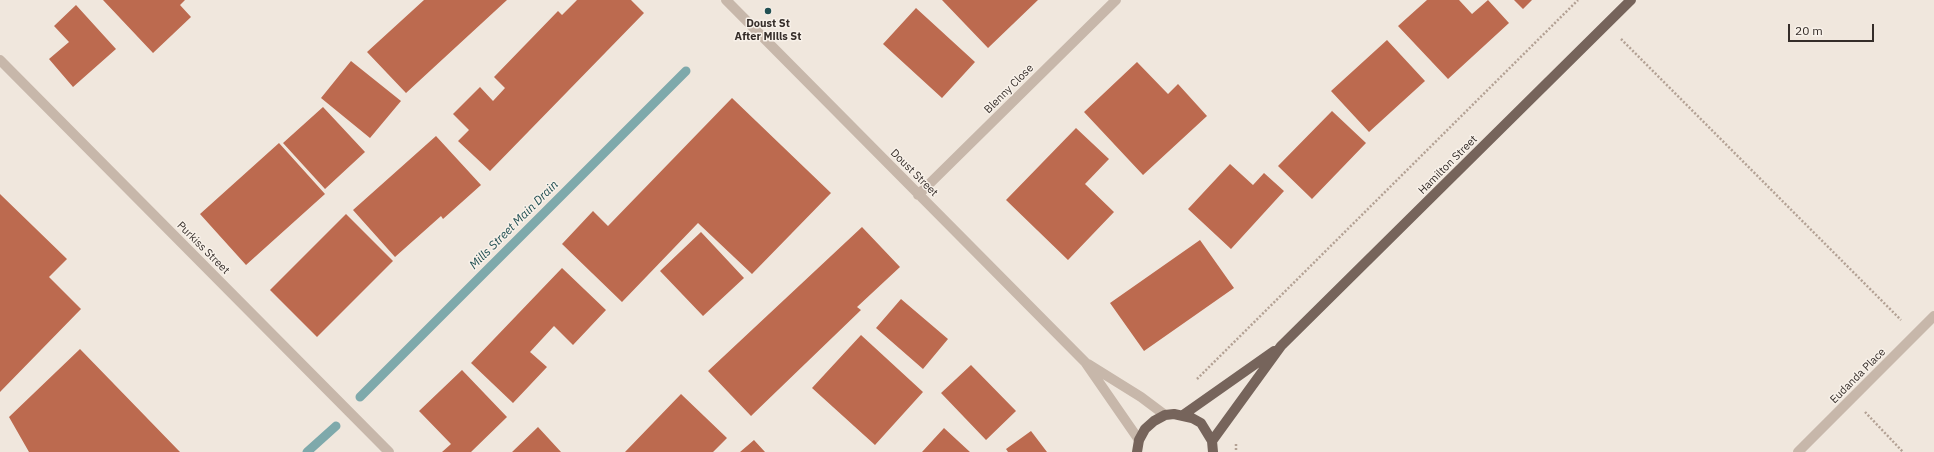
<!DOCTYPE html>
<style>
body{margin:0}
#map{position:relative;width:1934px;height:452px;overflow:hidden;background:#f0e7dd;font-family:"IBM Plex Sans",sans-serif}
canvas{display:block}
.scale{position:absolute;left:1788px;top:24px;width:86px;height:18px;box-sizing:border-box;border:2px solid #352d29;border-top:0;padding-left:5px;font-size:12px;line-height:14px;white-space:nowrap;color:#352d29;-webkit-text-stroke:3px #f8f1e9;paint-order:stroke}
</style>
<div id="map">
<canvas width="1934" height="452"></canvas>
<div class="scale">20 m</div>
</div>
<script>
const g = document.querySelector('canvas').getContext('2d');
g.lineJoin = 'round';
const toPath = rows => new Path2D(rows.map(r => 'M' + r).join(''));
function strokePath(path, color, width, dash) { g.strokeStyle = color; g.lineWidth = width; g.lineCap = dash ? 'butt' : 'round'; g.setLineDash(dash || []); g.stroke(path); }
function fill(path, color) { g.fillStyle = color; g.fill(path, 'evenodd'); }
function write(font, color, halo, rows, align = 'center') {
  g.font = font + ' "IBM Plex Sans",sans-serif'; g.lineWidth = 3; g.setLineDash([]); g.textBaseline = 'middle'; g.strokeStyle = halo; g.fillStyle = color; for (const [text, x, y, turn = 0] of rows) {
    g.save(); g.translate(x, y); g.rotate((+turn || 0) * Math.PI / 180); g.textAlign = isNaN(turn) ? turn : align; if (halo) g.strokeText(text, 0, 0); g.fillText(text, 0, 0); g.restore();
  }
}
strokePath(toPath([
 [360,397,686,71],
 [307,452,336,426]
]), '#7ea9ab', 9);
fill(toPath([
 [103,0,185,0,180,5,191,17,153,53],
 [424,0,507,0,406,93,367,52],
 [577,0,631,0,644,13,490,171,458,141,469,130,453,114,480,87,493,101,505,88,494,77,558,11,562,15],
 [942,0,1038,0,988,48],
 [1427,0,1459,0,1472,14,1488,0,1509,23,1448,79,1398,26],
 [1514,0,1532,0,1523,9],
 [76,5,116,49,73,87,49,59,69,42,54,26],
 [916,8,975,62,942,98,883,44],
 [1387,40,1425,81,1369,132,1331,91],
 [351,61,401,101,370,138,321,98],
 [1137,62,1168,94,1178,84,1207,116,1143,175,1084,112],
 [732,98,831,193,752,274,698,223,622,302,562,244,593,211,608,226],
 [323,107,365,152,325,189,283,143],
 [1332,111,1366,143,1312,199,1278,166],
 [1076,128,1109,159,1085,184,1114,212,1068,260,1006,200],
 [436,136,481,185,443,219,441,216,395,257,353,210],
 [279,143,325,194,246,265,200,214],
 [1230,164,1253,185,1264,173,1284,191,1231,249,1188,209],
 [0,194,67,259,49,277,81,309,0,392],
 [346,214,393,261,317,337,270,290],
 [862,227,900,267,857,307,861,310,751,416,708,371],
 [701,232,744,278,703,316,660,271],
 [1200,240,1234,288,1144,351,1110,303],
 [562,268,606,310,573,345,554,326,530,352,547,367,513,403,471,363],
 [901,299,948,339,923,369,876,328],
 [861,335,923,392,875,445,812,388],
 [80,349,180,452,29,452,9,417],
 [971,365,1016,411,986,440,941,393],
 [462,370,507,417,471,452,442,452,451,444,419,411],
 [681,394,727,438,713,452,625,452],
 [538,427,561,452,512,452],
 [944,428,970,452,922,452],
 [1031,431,1047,452,1008,452,1006,449],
 [754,440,765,452,740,452]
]), '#bc6a4f');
strokePath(toPath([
 [1621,39,1901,320],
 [1197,379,1578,0],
 [1865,412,1903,452],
 [1236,444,1236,452]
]), '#b3a194', 2.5, [2, 2]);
strokePath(toPath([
 [726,0,1085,362,1139,440],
 [0,60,389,452],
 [918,195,1116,0],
 [1088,364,1141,397,1165,415],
 [1798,452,1934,316]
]), '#c7b7aa', 10);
strokePath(toPath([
 [1183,415,1274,351],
 [1212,441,1281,346,1631,0],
 [1137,452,1139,440,1145,429,1154,421,1165,415,1174,414,1192,418,1201,423,1212,441,1213,452]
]), '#76645b', 10);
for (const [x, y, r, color] of [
 [768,11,4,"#225053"]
]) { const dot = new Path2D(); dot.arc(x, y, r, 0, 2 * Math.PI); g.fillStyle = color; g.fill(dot); strokePath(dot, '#f8f1e9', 1.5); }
write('bold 11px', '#352d29', '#f8f1e9', [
 ["Doust St",768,24],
 ["After Mills St",768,37]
]);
write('11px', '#352d29', '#f8f1e9', [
 ["Blenny Close",1009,89,-45],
 ["Hamilton Street",1448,165,-45],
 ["Doust Street",914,173,45],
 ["Purkiss Street",203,248,45],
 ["Eudanda Place",1858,376,-45]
]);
write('italic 12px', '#225053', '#f8f1e9', [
 ["Mills Street Main Drain",514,225,-45]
]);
</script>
